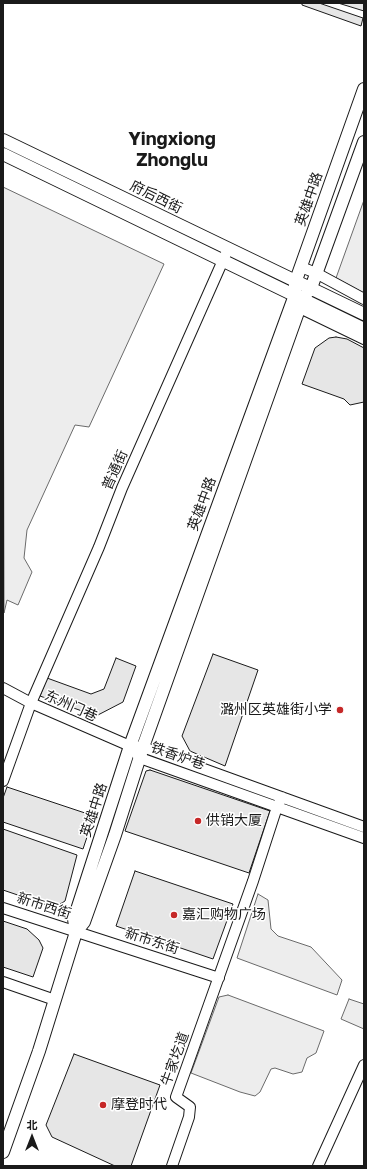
<!DOCTYPE html>
<meta charset="utf-8">
<style>
body{margin:0}
#map{position:relative;width:367px;height:1169px;overflow:hidden;background:#fff;font-family:"Golos Text","Noto Sans SC",sans-serif}
canvas{display:block}
.frame{position:absolute;inset:0;border:4px solid #1a1a1a;pointer-events:none}
.north{position:absolute;left:12px;top:1117px;width:40px;height:40px;-webkit-text-stroke:3px #fff;paint-order:stroke;rotate:0deg;font-size:11px;font-weight:700;line-height:16px;text-align:center;color:#1a1a1a}
.north::after{content:'';display:block;margin:auto;width:14px;height:18px;background:#1a1a1a;clip-path:polygon(50% 0,100% 100%,50% 72%,0 100%)}
</style>
<div id="map">
<canvas width="367" height="1169"></canvas>
<div class="frame"></div>
<div class="north">北</div>
</div>
<script>
const g = document.querySelector('canvas').getContext('2d');
g.lineJoin = 'round';
function fill(path, color) { g.fillStyle = color; g.fill(path, 'evenodd'); }
const toPath = rows => new Path2D(rows.map(r => 'M' + r).join(''));
function strokePath(path, color, width, dash) { g.strokeStyle = color; g.lineWidth = width; g.lineCap = dash ? 'butt' : 'round'; g.setLineDash(dash || []); g.stroke(path); }
function write(font, color, halo, rows, align = 'center') {
  g.font = font + ' "Golos Text","Noto Sans SC",sans-serif'; g.lineWidth = 3; g.setLineDash([]); g.textBaseline = 'middle'; g.strokeStyle = halo; g.fillStyle = color; for (const [text, x, y, turn = 0] of rows) {
    g.save(); g.translate(x, y); g.rotate((+turn || 0) * Math.PI / 180); g.textAlign = isNaN(turn) ? turn : align; if (halo) g.strokeText(text, 0, 0); g.fillText(text, 0, 0); g.restore();
  }
}
const green = toPath([
 [3,187,164,264,89,427,75,425,27,530,24,558,32,572,18,605,7,600,4,613,3,187],
 [364,200,364,293,336,278,364,200],
 [258,894,268,900,271,929,278,936,311,947,342,980,337,995,237,958,258,894],
 [228,995,324,1031,316,1053,307,1058,302,1072,293,1074,275,1068,271,1069,260,1092,255,1096,240,1092,191,1073,219,997,228,995],
 [349,999,364,1004,364,1029,341,1019,349,999]
]);
fill(green, '#ededed');
strokePath(green, '#6a6a6a', 1);
const building = toPath([
 [302,3,319,3,363,18,361,26,302,5,302,3],
 [338,3,364,3,364,11,338,3],
 [336,337,347,339,364,348,364,402,350,405,344,399,302,384,315,348,329,338,336,337],
 [213,654,258,670,225,766,190,751,182,736,213,654],
 [116,658,136,666,123,702,96,716,40,696,47,678,91,694,104,689,116,658],
 [150,770,270,811,249,873,125,831,146,771,150,770],
 [7,787,94,816,83,849,3,822,3,798,7,787],
 [3,829,77,855,65,901,57,906,50,906,3,890,3,829],
 [135,871,233,904,213,959,116,926,135,871],
 [3,921,27,929,39,940,43,948,33,977,3,967,3,921],
 [74,1054,160,1085,131,1166,115,1166,52,1137,46,1125,74,1054]
]);
fill(building, '#e6e6e6');
strokePath(building, '#1a1a1a', 1);
const minor = toPath([
 [301,267,316,273,364,299],
 [300,308,364,339],
 [3,688,31,703,130,746,143,747,364,827],
 [135,752,140,758,364,838],
 [3,781,31,703,99,547,122,488,228,249],
 [3,908,219,978],
 [3,982,55,1000],
 [172,1166,189,1117,190,1107,176,1097,253,881,277,807,282,797],
 [318,1166,364,1065]
]);
const major = toPath([
 [3,140,364,314],
 [3,154,364,329],
 [76,932,74,919,130,746,295,295,295,283,364,89],
 [3,1152,39,1051,76,932,84,922,115,835,143,747,303,298,311,288,364,142]
]);
strokePath(minor, '#1a1a1a', 12);
strokePath(major, '#1a1a1a', 14);
strokePath(minor, '#fff', 10);
strokePath(major, '#fff', 12);
for (const [x, y, r, color] of [
 [340,710,4,"#c62828"],
 [198,821,4,"#c62828"],
 [174,915,4,"#c62828"],
 [103,1105,4,"#c62828"]
]) { const dot = new Path2D(); dot.arc(x, y, r, 0, 2 * Math.PI); g.fillStyle = color; g.fill(dot); strokePath(dot, '#fff', 1.5); }
write('14px', '#1a1a1a', '#fff', [
 ["府后西街",156,197,26],
 ["英雄中路",309,199,-71],
 ["普通街",115,470,-66],
 ["英雄中路",202,504,-70],
 ["东州门巷",71,706,24],
 ["铁香炉巷",178,756,19],
 ["英雄中路",94,810,-72],
 ["新市西街",44,906,18],
 ["新市东街",152,941,18],
 ["牛家圪道",175,1059,-70]
]);
write('14px', '#1a1a1a', '#fff', [
 ["潞州区英雄街小学",332,710,"right"],
 ["供销大厦",206,821],
 ["嘉汇购物广场",182,915],
 ["摩登时代",111,1105]
], 'left');
write('bold 18px', '#1a1a1a', '#fff', [
 ["Yingxiong",172,139],
 ["Zhonglu",172,160]
]);
</script>
